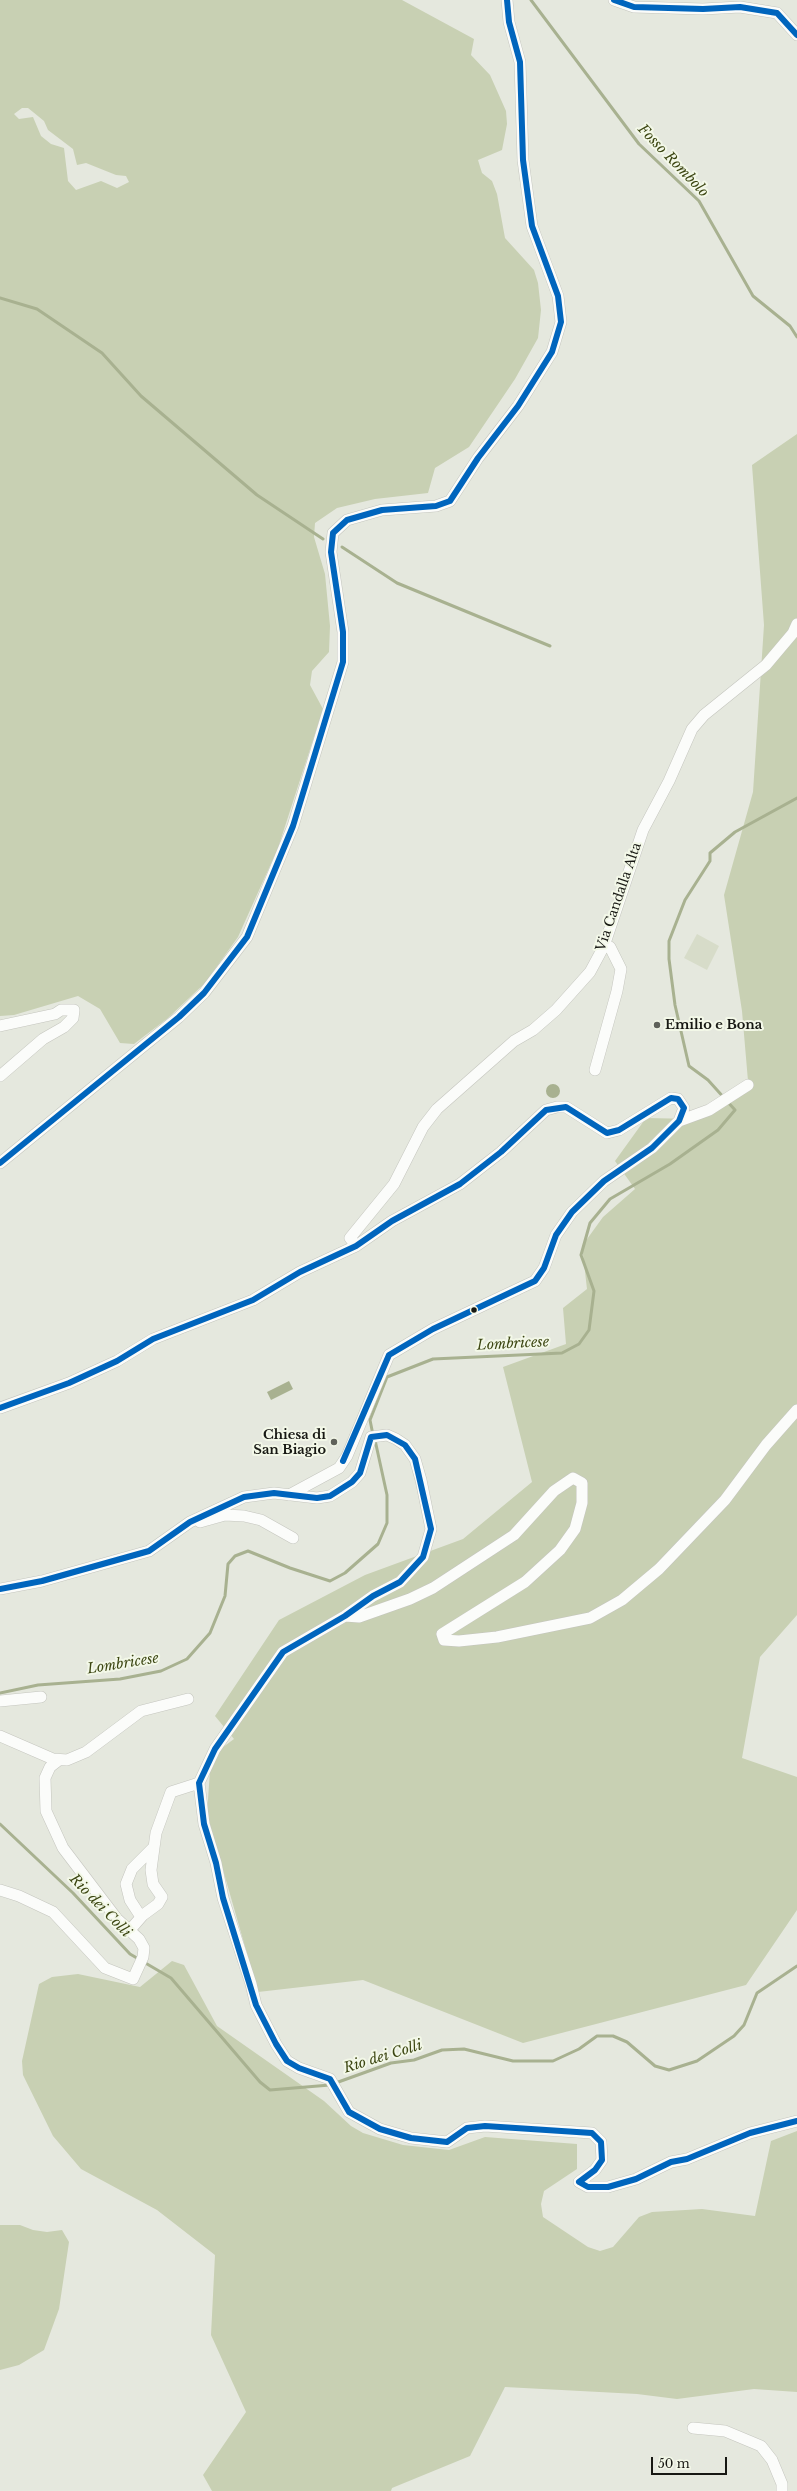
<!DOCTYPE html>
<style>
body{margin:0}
#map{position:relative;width:797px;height:2491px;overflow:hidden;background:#e5e8de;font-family:"Libre Baskerville",serif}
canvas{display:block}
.scale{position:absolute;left:651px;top:2457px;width:76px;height:18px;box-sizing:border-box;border:2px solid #171813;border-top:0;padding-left:5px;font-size:12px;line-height:14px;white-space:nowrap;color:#171813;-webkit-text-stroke:3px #f3f8e8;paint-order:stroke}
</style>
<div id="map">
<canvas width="797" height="2491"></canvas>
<div class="scale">50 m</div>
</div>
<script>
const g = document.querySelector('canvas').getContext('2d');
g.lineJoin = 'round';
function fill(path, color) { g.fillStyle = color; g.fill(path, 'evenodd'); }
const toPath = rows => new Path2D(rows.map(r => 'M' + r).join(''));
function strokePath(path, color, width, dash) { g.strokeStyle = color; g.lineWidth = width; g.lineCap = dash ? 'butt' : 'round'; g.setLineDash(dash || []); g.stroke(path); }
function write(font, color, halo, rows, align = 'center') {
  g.font = font + ' "Libre Baskerville",serif'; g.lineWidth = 4; g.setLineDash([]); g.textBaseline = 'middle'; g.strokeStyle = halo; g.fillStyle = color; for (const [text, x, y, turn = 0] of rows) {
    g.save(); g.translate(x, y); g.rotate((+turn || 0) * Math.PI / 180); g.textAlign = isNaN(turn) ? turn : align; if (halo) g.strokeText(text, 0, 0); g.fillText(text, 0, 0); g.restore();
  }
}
fill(toPath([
 [697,934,719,946,707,970,684,958]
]), '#d7dcc9');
fill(toPath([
 [0,0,402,0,474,39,471,55,490,75,506,111,507,124,502,150,478,160,482,173,492,181,497,194,505,238,534,270,538,283,541,310,538,338,515,379,469,447,435,468,428,493,375,499,337,508,315,523,314,537,325,574,330,626,329,652,312,671,310,685,323,709,278,848,238,937,205,983,168,1018,134,1044,120,1043,100,1009,78,996,14,1015,0,1016],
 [22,108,28,108,33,112,44,121,48,130,73,149,77,165,86,163,116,175,126,176,129,182,117,188,101,181,76,190,68,181,64,148,51,144,41,136,33,117,19,119,14,114],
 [797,434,797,1615,760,1657,742,1758,797,1777,797,1910,746,1985,523,2043,363,1980,258,1992,207,1814,211,1756,234,1739,215,1716,279,1620,365,1575,463,1539,532,1482,503,1367,566,1344,563,1308,587,1289,582,1246,603,1217,635,1189,615,1161,646,1118,695,1119,748,1081,742,1011,724,895,753,792,764,625,752,465],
 [172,1961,184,1965,217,2026,324,2101,351,2126,363,2133,403,2145,449,2150,485,2137,577,2144,577,2169,544,2191,541,2204,543,2217,588,2247,600,2251,613,2247,639,2217,652,2212,702,2209,755,2216,771,2141,797,2131,797,2392,754,2389,677,2399,637,2394,505,2387,470,2456,392,2488,391,2491,212,2491,203,2475,246,2412,211,2335,215,2255,157,2210,81,2169,53,2136,23,2075,22,2061,39,1984,52,1977,78,1974,140,1987],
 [0,2225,20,2225,33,2230,47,2232,62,2230,69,2242,59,2309,44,2350,19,2365,0,2370]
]), '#c8d0b3');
fill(toPath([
 '546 1091a7 7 0 1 1 14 0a7 7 0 1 1-14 0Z',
 [289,1381,293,1389,271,1400,267,1392]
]), '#a8b190');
strokePath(toPath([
 [531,0,639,144,699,201,753,296,790,326,797,337],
 [0,298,37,309,102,353,141,396,257,495,323,539],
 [342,547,397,583,550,646],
 [373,1435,370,1420,387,1377,433,1359,562,1353,579,1344,589,1330,594,1291,581,1255,590,1223,610,1199,670,1164,718,1130,735,1110,708,1080,689,1066,675,1005,669,959,669,941,685,900,710,861,710,853,735,832,797,798],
 [0,1693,38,1685,120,1679,161,1671,187,1659,210,1633,225,1596,228,1564,235,1556,248,1551,290,1568,330,1581,345,1573,378,1544,387,1523,387,1495,375,1440],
 [0,1824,73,1893,130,1954,171,1978,260,2082,270,2090,330,2085,391,2063,414,2060,442,2050,464,2049,513,2061,553,2061,579,2049,597,2036,613,2036,627,2042,655,2066,669,2070,697,2061,734,2036,744,2025,757,1993,797,1966]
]), '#a8b190', 3);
const minor = toPath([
 [614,0,634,7,703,9,740,7,777,13,797,35],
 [0,1026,55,1014,61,1010,74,1010,73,1018,64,1027,43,1039,0,1076],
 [595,1070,617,991,621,969,610,947,604,946],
 [679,1121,709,1110,748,1085],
 [0,1163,179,1017,204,993,247,937,293,826,343,662,343,632,331,552,333,533,347,520,382,510,436,506,450,501,478,458,518,406,552,352,561,322,558,296,532,226,523,160,520,62,509,22,507,0],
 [356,1246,350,1238,394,1184,423,1127,437,1109,514,1041,533,1030,556,1010,590,972,604,946,643,830,669,781,692,729,704,715,766,665,793,633,797,624],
 [0,1408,69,1383,117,1361,153,1339,253,1300,300,1272,356,1246,392,1221,460,1184,501,1152,546,1110,557,1107,566,1107,607,1133,619,1130,671,1098,678,1099,684,1108,679,1121,652,1148,604,1181,572,1212,556,1235,544,1268,535,1281,433,1329,389,1355,347,1456,339,1468,289,1495],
 [200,1522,225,1515,244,1516,261,1520,293,1538],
 [0,1589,42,1581,149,1551,190,1522,244,1497,274,1493,317,1498,330,1496,352,1482,360,1473,371,1437,387,1435,396,1439,405,1445,415,1459,421,1480,431,1529,423,1557,400,1582,373,1596,345,1616,283,1652,215,1749,199,1783,204,1824,216,1863,223,1898,251,1984,256,2005,276,2044,287,2061,299,2068,330,2079,349,2112,380,2129,411,2138,447,2142,467,2128,485,2126,592,2133,601,2142,602,2160,595,2170,579,2182,588,2187,608,2187,636,2179,671,2162,687,2159,750,2133,797,2121],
 [345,1616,359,1617,410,1599,433,1588,514,1535,554,1491,573,1478,582,1483,582,1503,575,1529,560,1550,525,1582,442,1634,444,1640,459,1641,497,1637,590,1618,622,1600,659,1569,725,1500,766,1445,797,1410],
 [0,1701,41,1697],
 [0,1736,53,1759,67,1760,86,1752,141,1711,188,1699],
 [0,1890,19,1896,53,1912,105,1968,133,1979,143,1957,144,1948,139,1939,117,1919,63,1848,46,1811,45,1778,50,1767,59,1760],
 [141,1917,130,1900,126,1884,132,1869,153,1848],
 [129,1931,143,1915,158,1904,162,1897,153,1884,151,1870,156,1833,171,1792,199,1783],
 [693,2428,725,2431,761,2446,772,2460,782,2484,782,2491]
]);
strokePath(minor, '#c4c5be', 12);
strokePath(minor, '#fbfcfa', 11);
strokePath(toPath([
 [614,0,634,7,703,9,740,7,777,13,797,35],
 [0,1163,179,1017,204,993,247,937,293,826,343,662,343,632,331,552,333,533,347,520,382,510,436,506,450,501,478,458,518,406,552,352,561,322,558,296,532,226,523,160,520,62,509,22,507,0],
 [0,1408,69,1383,117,1361,153,1339,253,1300,300,1272,356,1246,392,1221,460,1184,501,1152,546,1110,566,1107,607,1133,619,1130,671,1098,678,1099,684,1108,679,1121,652,1148,604,1181,572,1212,556,1235,544,1268,535,1281,433,1329,389,1355,343,1461],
 [0,1589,42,1581,149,1551,190,1522,244,1497,274,1493,317,1498,330,1496,352,1482,360,1473,371,1437,387,1435,405,1445,415,1459,431,1529,423,1557,400,1582,373,1596,345,1616,283,1652,215,1749,199,1783,204,1824,216,1863,223,1898,256,2005,276,2044,287,2061,299,2068,330,2079,349,2112,380,2129,411,2138,447,2142,467,2128,485,2126,592,2133,601,2142,602,2160,595,2170,579,2182,588,2187,608,2187,636,2179,671,2162,687,2159,750,2133,797,2121]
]), '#0065bd', 6);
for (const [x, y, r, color] of [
 [657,1025,4,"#5f615a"],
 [474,1310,3.5,"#171813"],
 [334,1442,4,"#5f615a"]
]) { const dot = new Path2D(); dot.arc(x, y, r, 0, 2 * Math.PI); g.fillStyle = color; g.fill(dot); strokePath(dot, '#f3f8e8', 1.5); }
write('13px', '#171813', '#f3f8e8', [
 ["Via Candalla Alta",619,897,-71]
]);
write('bold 13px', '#171813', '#f3f8e8', [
 ["Emilio e Bona",665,1025],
 ["Chiesa di",326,1435,"right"],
 ["San Biagio",326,1450,"right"]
], 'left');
write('italic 14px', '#3c4612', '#f3f8e8', [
 ["Fosso Rombolo",673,161,46],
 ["Lombricese",513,1344,-3],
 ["Lombricese",123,1664,-9],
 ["Rio dei Colli",100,1906,46],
 ["Rio dei Colli",383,2057,-17]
]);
</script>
